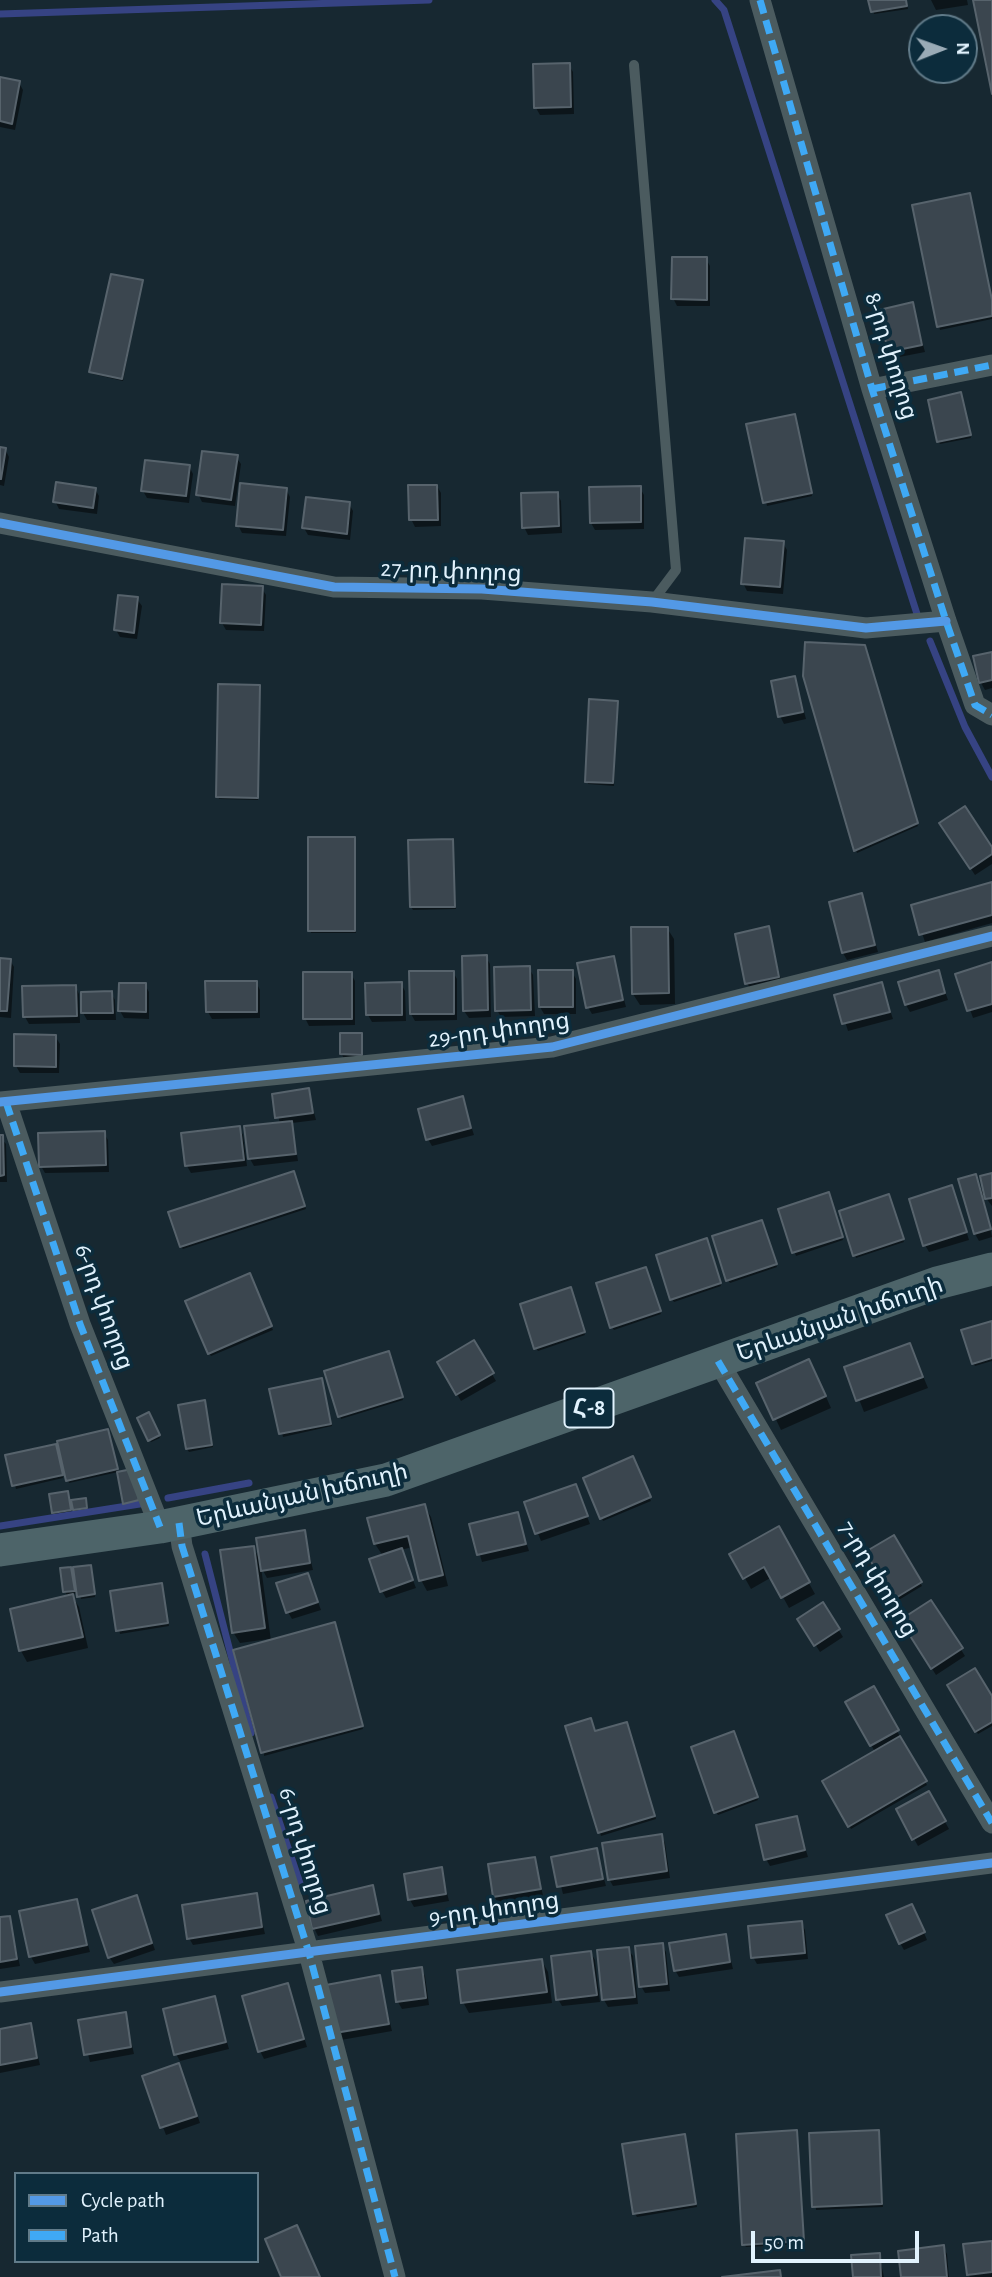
<!DOCTYPE html>
<meta charset="utf-8">
<style>
body{margin:0}
#map{position:relative;width:992px;height:2277px;overflow:hidden;background:#172831;font-family:"Alegreya Sans",sans-serif}
canvas{display:block}
.legend{position:absolute;left:14px;top:2172px;width:245px;height:91px;box-sizing:border-box;background:#0c2c3c;border:2px solid #617b89;margin:0;padding:9px 12px;list-style:none;font-size:21px;color:#e1f2fd}
.legend li{display:flex;align-items:center;gap:14px;height:35px}
.legend b{width:35px;border:2px solid #617b89}
.north{position:absolute;left:908px;top:14px;width:70px;height:70px;box-sizing:border-box;background:#0c2c3c;border:2px solid #617b89;border-radius:50%;rotate:89deg;font-size:19px;font-weight:700;line-height:28px;text-align:center;color:#e1f2fd}
.north::after{content:'';display:block;margin:auto;width:24px;height:32px;background:#9aabb6;clip-path:polygon(50% 0,100% 100%,50% 72%,0 100%)}
.scale{position:absolute;left:751px;top:2231px;width:168px;height:32px;box-sizing:border-box;border:4px solid #e1f2fd;border-top:0;padding-left:9px;font-size:21px;line-height:24px;white-space:nowrap;color:#e1f2fd;-webkit-text-stroke:5px #0c2c3c;paint-order:stroke}
</style>
<div id="map">
<canvas width="992" height="2277"></canvas>
<ul class="legend">
<li><b style="height:9px;background:#5399e6"></b>Cycle path</li>
<li><b style="height:9px;background:#3fa9f5"></b>Path</li>
</ul>
<div class="north">N</div>
<div class="scale">50 m</div>
</div>
<script>
const g = document.querySelector('canvas').getContext('2d');
g.lineJoin = 'round';
function fill(path, color) { g.fillStyle = color; g.fill(path, 'evenodd'); }
const toPath = rows => new Path2D(rows.map(r => 'M' + r).join(''));
function strokePath(path, color, width, dash) { g.strokeStyle = color; g.lineWidth = width; g.lineCap = dash ? 'butt' : 'round'; g.setLineDash(dash || []); g.stroke(path); }
function write(font, color, halo, rows, align = 'center') {
  g.font = font + ' "Alegreya Sans","Noto Sans Armenian",sans-serif'; g.lineWidth = 7; g.setLineDash([]); g.textBaseline = 'middle'; g.strokeStyle = halo; g.fillStyle = color; for (const [text, x, y, turn = 0] of rows) {
    g.save(); g.translate(x, y); g.rotate((+turn || 0) * Math.PI / 180); g.textAlign = isNaN(turn) ? turn : align; if (halo) g.strokeText(text, 0, 0); g.fillText(text, 0, 0); g.restore();
  }
}
fill(toPath([
 [870,0,906,0,908,9,874,14],
 [931,0,967,0,968,5,936,10],
 [569,65,573,72,574,114,540,115,536,108],
 [0,79,19,83,23,90,15,130,0,127],
 [970,195,992,300,992,319,940,330,914,207],
 [706,259,710,266,710,306,677,306,673,298],
 [142,282,123,381,93,374,91,371],
 [912,304,925,352,894,358,890,351],
 [962,397,971,438,940,444,938,441],
 [795,419,812,496,767,506,748,426],
 [0,449,5,449,9,457,4,486,0,485],
 [236,457,241,464,235,506,202,502,198,494],
 [189,466,193,474,189,503,147,498,143,491],
 [437,486,441,493,441,526,415,527,411,519],
 [640,488,644,495,644,529,595,530,591,523],
 [95,489,99,496,97,514,59,509,55,501],
 [286,489,290,497,286,536,242,533,238,525],
 [557,493,561,501,562,533,528,535,524,527],
 [349,504,353,511,350,540,308,535,304,528],
 [783,543,787,550,783,594,747,591,743,583],
 [261,587,266,595,264,631,226,630,222,623],
 [137,599,142,606,137,639,120,637,116,630],
 [866,650,918,826,857,853,805,676],
 [992,654,992,688,985,690,981,683],
 [795,678,806,719,784,724,780,716],
 [259,687,258,800,219,799,218,796],
 [617,703,614,786,588,784,587,781],
 [946,831,992,850,992,864,975,875],
 [354,839,356,933,311,933,310,930],
 [452,841,456,909,413,910,411,907],
 [992,884,992,923,925,942,913,906],
 [862,895,878,952,847,960,843,953],
 [667,928,674,939,675,1004,640,1005,633,994],
 [768,928,782,984,751,990,747,983],
 [486,957,490,964,491,1017,469,1018,464,1011],
 [613,958,626,1007,592,1014,588,1007],
 [0,960,10,960,14,967,11,1018,0,1017],
 [992,964,992,1012,973,1018,958,975],
 [529,968,533,975,535,1016,501,1017,497,1010],
 [453,972,457,979,457,1020,415,1021,411,1014],
 [572,972,576,979,576,1014,544,1014,540,1007],
 [938,972,948,1000,910,1012,906,1005],
 [351,974,355,981,355,1025,309,1026,305,1018],
 [256,982,260,990,260,1018,212,1019,208,1012],
 [401,984,405,991,406,1021,372,1022,368,1015],
 [881,984,893,1019,848,1031,837,996],
 [145,985,149,992,149,1019,124,1018,120,1011],
 [75,986,79,994,80,1023,29,1024,25,1017],
 [111,993,115,1000,116,1020,87,1020,82,1011],
 [361,1035,363,1057,343,1057,342,1054],
 [55,1036,60,1044,59,1073,20,1073,16,1066],
 [308,1090,316,1120,292,1123,298,1161,254,1166,250,1159,280,1124,274,1095],
 [462,1098,474,1135,432,1146,428,1139],
 [239,1128,243,1135,247,1166,191,1173,187,1166],
 [104,1133,108,1140,109,1172,45,1173,41,1166],
 [0,1137,6,1144,7,1182,0,1182],
 [992,1174,992,1206,983,1194,992,1237,979,1241,975,1234,976,1176,982,1192],
 [294,1176,306,1209,183,1249,181,1247],
 [955,1195,969,1240,929,1252,925,1245],
 [829,1197,843,1240,796,1256,780,1210],
 [890,1199,904,1242,856,1258,855,1255],
 [763,1225,777,1267,730,1283,728,1280],
 [707,1243,721,1286,674,1302,672,1299],
 [647,1272,661,1314,614,1330,612,1327],
 [251,1279,273,1330,211,1356,209,1353],
 [571,1292,585,1335,538,1351,536,1348],
 [992,1323,992,1361,975,1366,973,1363],
 [474,1343,496,1381,461,1401,439,1363],
 [910,1345,928,1388,864,1412,847,1368],
 [390,1356,403,1400,341,1419,340,1416],
 [815,1372,831,1408,781,1430,759,1384],
 [323,1383,332,1426,283,1437,272,1390],
 [205,1405,213,1447,189,1452,187,1449],
 [148,1415,160,1438,151,1442,139,1419],
 [109,1434,118,1472,69,1483,68,1480],
 [57,1449,63,1478,16,1489,7,1457],
 [634,1461,651,1501,603,1521,602,1518],
 [119,1473,133,1473,140,1503,127,1506],
 [575,1486,590,1524,541,1541,526,1503],
 [67,1493,70,1502,85,1500,88,1511,76,1513,70,1502,72,1513,55,1516,51,1495],
 [424,1506,431,1517,448,1586,427,1591,421,1580,412,1547,401,1550,416,1588,386,1598,382,1591,383,1556,375,1544,369,1520],
 [517,1514,529,1551,482,1562,471,1525],
 [779,1529,815,1594,789,1608,772,1577,751,1589,732,1555],
 [304,1532,313,1570,267,1578,261,1567,271,1641,336,1627,363,1729,264,1756,269,1639,240,1643,233,1632,253,1548,261,1561],
 [893,1537,922,1586,897,1601,868,1553],
 [70,1569,76,1580,91,1570,95,1597,81,1599,79,1593,71,1594,79,1607,88,1648,27,1662,21,1651,12,1610,68,1597,65,1592],
 [308,1575,321,1610,292,1619,288,1612],
 [161,1585,169,1626,120,1634,112,1593],
 [931,1602,965,1656,936,1675,906,1628],
 [823,1605,843,1637,820,1652,799,1619],
 [949,1685,992,1700,992,1726,978,1734],
 [873,1688,927,1785,851,1829,825,1782,875,1752,848,1702],
 [567,1727,595,1733,627,1727,656,1819,601,1836],
 [735,1736,758,1800,718,1815,716,1812],
 [929,1793,949,1829,918,1846,898,1810],
 [796,1818,808,1857,770,1866,766,1859],
 [661,1835,665,1843,670,1878,613,1886,609,1879],
 [596,1850,606,1886,563,1894,554,1858],
 [535,1858,543,1896,498,1903,494,1896],
 [441,1869,449,1901,414,1907,410,1900],
 [372,1887,382,1921,318,1936,314,1928],
 [256,1895,265,1934,193,1945,189,1938],
 [136,1897,155,1950,114,1964,109,1957],
 [76,1901,90,1952,35,1964,31,1957],
 [916,1913,927,1940,904,1950,900,1943],
 [9,1917,20,1966,0,1969,0,1919],
 [801,1923,805,1930,808,1959,757,1964,753,1957],
 [725,1936,733,1969,679,1977,675,1970],
 [662,1945,666,1952,670,1991,645,1993,641,1986],
 [628,1949,633,1956,638,2004,608,2007,604,2000],
 [591,1953,595,1960,600,2002,562,2006,558,1999],
 [542,1961,548,1972,552,2003,469,2013,463,2002],
 [421,1969,425,1976,429,2005,402,2009,398,2002],
 [379,1977,392,2031,341,2040,337,2033],
 [288,1985,307,2047,264,2059,260,2051],
 [214,1998,229,2049,180,2061,176,2054],
 [125,2014,134,2054,90,2062,80,2022],
 [30,2025,40,2065,0,2073,0,2030],
 [182,2072,200,2123,166,2135,144,2077],
 [796,2132,805,2244,746,2247,744,2244],
 [878,2132,883,2207,816,2210,811,2135],
 [685,2138,697,2207,637,2217,635,2214],
 [992,2243,992,2277,970,2277,968,2275],
 [943,2247,947,2254,949,2277,903,2277],
 [879,2255,884,2277,855,2277]
]), '#0007');
strokePath(toPath([
 [715,0,724,10,917,614],
 [0,14,429,0],
 [930,641,965,727,992,777],
 [168,1498,249,1483],
 [0,1526,146,1503],
 [205,1554,251,1733],
 [271,1797,301,1886]
]), '#364383', 7);
const building = toPath([
 [868,0,906,0,907,6,871,12,868,0],
 [973,0,992,0,992,94,973,0],
 [570,63,571,107,534,108,533,64,570,63],
 [0,77,20,81,12,124,0,121,0,77],
 [970,193,992,300,992,316,937,327,912,205,970,193],
 [672,257,707,257,707,300,671,299,672,257],
 [111,274,143,280,122,379,89,372,111,274],
 [913,302,922,345,888,352,879,310,913,302],
 [961,392,971,435,937,442,928,400,961,392],
 [795,414,812,493,763,503,746,424,795,414],
 [0,447,6,448,1,479,0,479,0,447],
 [202,451,238,455,231,500,196,495,202,451],
 [145,460,190,465,186,496,141,491,145,460],
 [56,482,96,488,93,508,53,502,56,482],
 [240,483,287,488,283,530,236,526,240,483],
 [408,485,437,485,438,520,409,520,408,485],
 [641,486,641,522,590,523,589,487,641,486],
 [558,492,559,526,522,528,521,493,558,492],
 [306,497,350,502,347,534,302,528,306,497],
 [745,538,784,541,780,587,741,584,745,538],
 [222,584,263,586,261,625,220,623,222,584],
 [118,595,138,597,134,633,114,630,118,595],
 [805,642,865,645,918,823,854,851,803,676,805,642],
 [992,652,992,680,979,683,973,656,992,652],
 [795,676,803,712,778,717,771,681,795,676],
 [218,684,260,685,258,798,216,797,218,684],
 [589,699,618,701,613,783,585,782,589,699],
 [965,806,992,847,992,854,970,869,939,823,965,806],
 [308,837,355,837,355,931,308,931,308,837],
 [453,839,455,907,410,907,408,840,453,839],
 [992,882,992,915,919,935,911,905,992,882],
 [862,893,875,945,842,953,829,902,862,893],
 [769,926,779,977,745,984,735,934,769,926],
 [631,927,668,927,669,993,632,994,631,927],
 [487,955,488,1010,463,1011,462,956,487,955],
 [614,956,623,1000,586,1008,577,963,614,956],
 [0,958,11,959,7,1011,0,1011,0,958],
 [992,962,992,1004,967,1011,955,974,992,962],
 [530,966,531,1010,495,1011,494,967,530,966],
 [538,970,573,970,573,1007,539,1007,538,970],
 [939,970,945,993,905,1005,898,982,939,970],
 [409,971,454,971,454,1014,410,1014,409,971],
 [303,972,352,972,352,1019,303,1019,303,972],
 [205,981,257,981,257,1012,206,1012,205,981],
 [402,982,402,1015,366,1015,365,983,402,982],
 [882,982,890,1012,842,1024,834,995,882,982],
 [119,983,146,983,146,1012,118,1011,119,983],
 [76,985,77,1016,23,1017,22,986,76,985],
 [112,991,113,1013,81,1013,81,992,112,991],
 [340,1033,362,1033,362,1055,340,1054,340,1033],
 [14,1034,56,1035,56,1067,14,1066,14,1034],
 [309,1088,313,1113,275,1118,272,1094,309,1088],
 [463,1096,471,1128,426,1140,418,1109,463,1096],
 [292,1121,296,1154,248,1159,244,1126,292,1121],
 [240,1126,244,1160,185,1166,181,1133,240,1126],
 [105,1131,106,1165,39,1167,38,1133,105,1131],
 [0,1135,3,1135,4,1175,0,1176,0,1135],
 [294,1171,305,1206,180,1247,168,1212,294,1171],
 [992,1173,992,1198,985,1199,980,1176,992,1173],
 [976,1174,991,1229,974,1234,958,1179,976,1174],
 [952,1185,967,1232,923,1246,909,1199,952,1185],
 [829,1192,843,1237,792,1253,778,1209,829,1192],
 [889,1194,904,1239,853,1256,839,1211,889,1194],
 [762,1220,777,1264,726,1281,712,1236,762,1220],
 [707,1238,721,1283,670,1300,656,1255,707,1238],
 [646,1267,661,1311,610,1328,596,1283,646,1267],
 [250,1273,272,1326,208,1354,185,1301,250,1273],
 [571,1287,585,1332,534,1349,520,1304,571,1287],
 [992,1321,992,1358,972,1364,961,1330,992,1321],
 [474,1340,494,1373,456,1395,437,1362,474,1340],
 [910,1343,923,1377,856,1401,844,1367,910,1343],
 [389,1351,403,1397,338,1417,324,1371,389,1351],
 [809,1359,826,1396,773,1420,756,1383,809,1359],
 [322,1378,331,1424,279,1434,269,1389,322,1378],
 [205,1400,212,1445,186,1449,178,1405,205,1400],
 [149,1412,160,1435,148,1441,137,1418,149,1412],
 [108,1429,118,1469,66,1481,57,1441,108,1429],
 [56,1444,63,1475,12,1486,5,1455,56,1444],
 [633,1456,651,1497,600,1519,583,1478,633,1456],
 [132,1469,139,1500,123,1504,117,1472,132,1469],
 [576,1484,588,1516,535,1534,524,1502,576,1484],
 [68,1491,71,1510,52,1513,49,1494,68,1491],
 [86,1498,87,1508,73,1510,71,1500,86,1498],
 [425,1504,443,1575,419,1581,408,1536,374,1544,367,1518,425,1504],
 [518,1512,526,1544,477,1555,469,1524,518,1512],
 [779,1526,810,1582,781,1598,764,1567,743,1579,729,1554,779,1526],
 [305,1530,310,1563,261,1571,256,1538,305,1530],
 [894,1535,922,1582,894,1599,865,1552,894,1535],
 [254,1546,265,1628,232,1633,220,1550,254,1546],
 [402,1548,413,1580,380,1592,369,1559,402,1548],
 [91,1565,95,1594,77,1597,73,1567,91,1565],
 [71,1567,75,1591,63,1592,60,1568,71,1567],
 [308,1573,318,1602,286,1613,276,1583,308,1573],
 [162,1583,168,1623,116,1631,110,1591,162,1583],
 [73,1594,83,1637,19,1651,10,1609,73,1594],
 [931,1600,963,1648,931,1669,900,1620,931,1600],
 [823,1602,840,1629,814,1646,797,1619,823,1602],
 [335,1622,363,1726,261,1753,233,1650,335,1622],
 [975,1668,992,1696,992,1722,975,1732,947,1685,975,1668],
 [874,1686,899,1730,870,1746,845,1702,874,1686],
 [591,1718,595,1731,627,1722,655,1816,598,1833,565,1726,591,1718],
 [734,1731,758,1797,714,1813,691,1747,734,1731],
 [900,1736,927,1781,848,1827,822,1781,900,1736],
 [929,1791,946,1821,912,1840,896,1809,929,1791],
 [797,1816,805,1850,764,1860,756,1825,797,1816],
 [662,1834,667,1871,608,1880,602,1843,662,1834],
 [597,1848,603,1879,557,1887,551,1857,597,1848],
 [535,1857,541,1889,493,1897,488,1864,535,1857],
 [442,1867,446,1894,408,1900,404,1874,442,1867],
 [373,1885,379,1914,312,1929,306,1901,373,1885],
 [257,1893,262,1927,187,1939,182,1905,257,1893],
 [137,1895,152,1943,108,1958,92,1910,137,1895],
 [77,1899,87,1945,29,1957,19,1911,77,1899],
 [912,1904,925,1932,899,1944,886,1915,912,1904],
 [10,1916,17,1959,0,1962,0,1917,10,1916],
 [802,1921,805,1953,751,1958,748,1926,802,1921],
 [726,1934,730,1962,674,1971,669,1943,726,1934],
 [663,1943,667,1984,639,1987,635,1946,663,1943],
 [629,1947,635,1997,602,2000,597,1950,629,1947],
 [591,1951,597,1995,556,2000,551,1956,591,1951],
 [542,1959,547,1992,461,2003,457,1970,542,1959],
 [422,1967,426,1998,396,2002,392,1971,422,1967],
 [380,1975,389,2024,335,2033,326,1985,380,1975],
 [288,1983,304,2039,258,2052,242,1996,288,1983],
 [215,1996,226,2042,174,2055,163,2009,215,1996],
 [126,2012,131,2047,84,2055,78,2020,126,2012],
 [31,2023,37,2058,0,2065,0,2029,31,2023],
 [179,2063,197,2116,160,2128,142,2076,179,2063],
 [797,2130,804,2241,742,2245,736,2134,797,2130],
 [879,2130,882,2204,812,2207,809,2133,879,2130],
 [685,2134,696,2204,633,2214,622,2144,685,2134],
 [297,2225,320,2277,281,2277,265,2239,297,2225],
 [992,2241,992,2272,967,2275,963,2244,992,2241],
 [944,2245,947,2277,901,2277,898,2251,944,2245],
 [880,2253,881,2277,853,2277,851,2255,880,2253],
 [780,2270,781,2277,722,2277,780,2270]
]);
fill(building, '#3b464f');
strokePath(building, '#57636c', 2);
strokePath(toPath([
 [634,65,676,570,652,602]
]), '#4b5b5f', 10);
strokePath(toPath([
 [760,0,872,389,946,621,975,705,992,715],
 [872,389,992,365],
 [0,523,334,587,482,589,652,602,866,628,946,621],
 [0,1102,552,1047,992,936],
 [6,1102,80,1324,160,1527],
 [718,1361,992,1823],
 [179,1523,182,1546,309,1953,395,2277],
 [0,1992,992,1863]
]), '#4b5b5f', 21);
strokePath(toPath([
 [0,1550,160,1527,386,1480,937,1283,992,1269]
]), '#4d6469', 33);
strokePath(toPath([
 [760,0,872,389,946,621,975,705,992,715],
 [872,389,992,365],
 [6,1102,80,1324,160,1527],
 [718,1361,992,1823],
 [179,1523,182,1546,309,1953,395,2277]
]), '#3fa9f5', 7, [14, 7]);
strokePath(toPath([
 [0,523,334,587,482,589,652,602,866,628,946,621],
 [0,1102,552,1047,992,936],
 [0,1992,992,1863]
]), '#5399e6', 9);
for (const [x, y, w] of [
 [589,1408,49]
]) { const box = new Path2D(); box.roundRect(x - w / 2, y - 19.5, w, 39, 5); g.fillStyle = '#0c2c3c'; g.fill(box); strokePath(box, '#e1f2fd', 2); }
write('bold 23px', '#e1f2fd', null, [
 ["Հ-8",589,1408]
]);
write('24px', '#e1f2fd', '#0c2c3c', [
 ["8-րդ փողոց",891,356,73],
 ["27-րդ փողոց",451,571,2],
 ["29-րդ փողոց",499,1030,-8],
 ["6-րդ փողոց",104,1307,70],
 ["Երևանյան խճուղի",840,1319,-19],
 ["Երևանյան խճուղի",302,1495,-13],
 ["7-րդ փողոց",878,1579,59],
 ["6-րդ փողոց",305,1851,73],
 ["9-րդ փողոց",494,1909,-8]
]);
</script>
